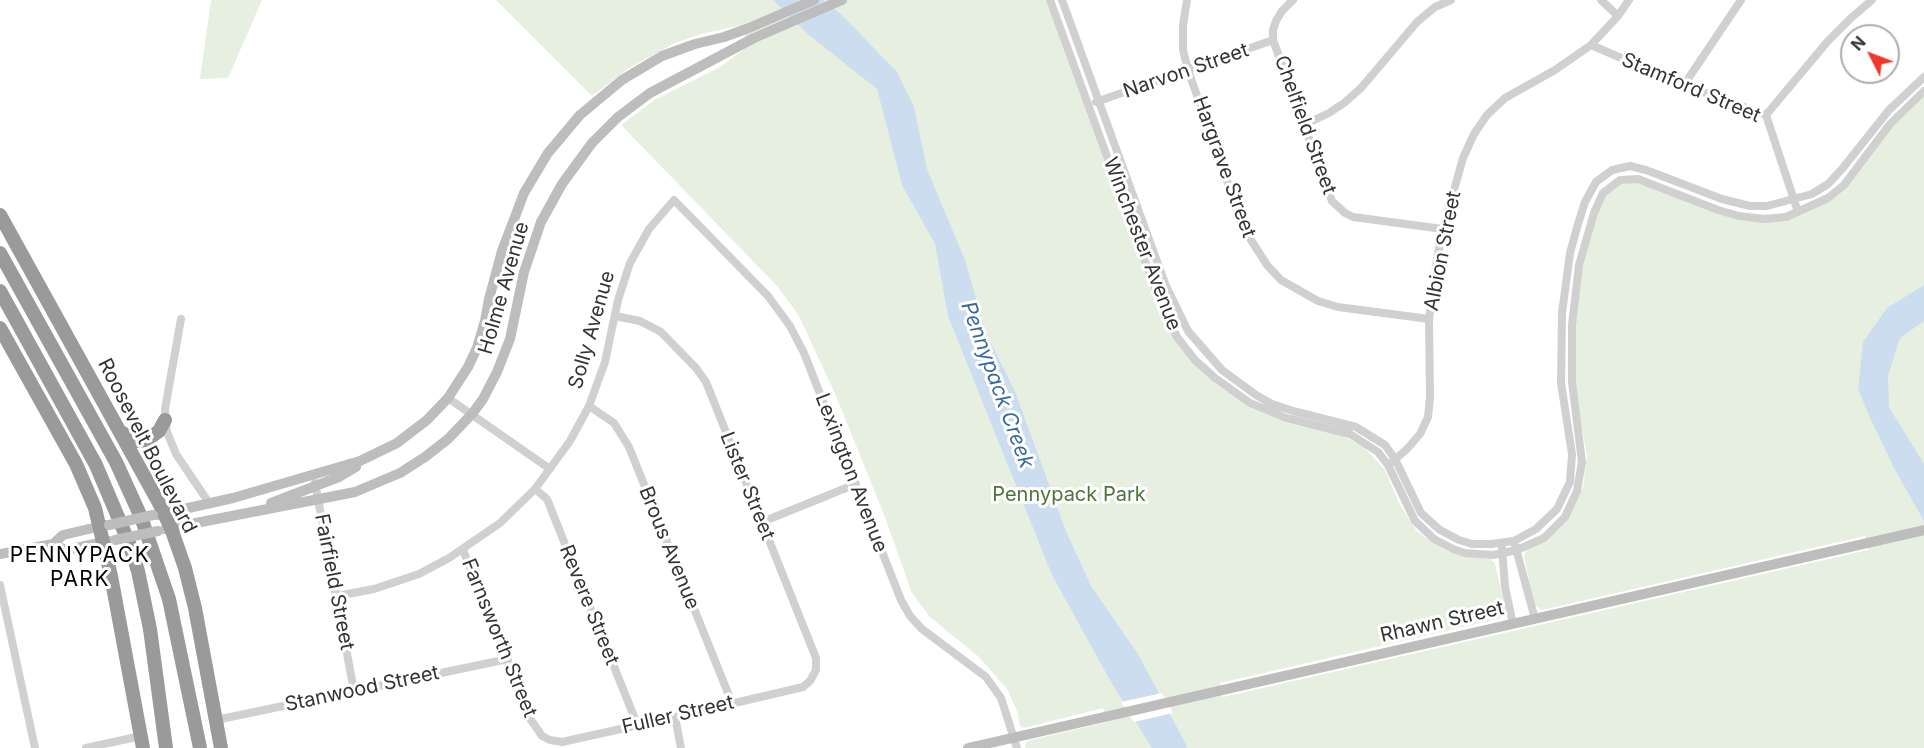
<!DOCTYPE html>
<style>
body{margin:0}
#map{position:relative;width:1924px;height:748px;overflow:hidden;background:#fff;font-family:Inter,sans-serif}
canvas{display:block}
.north{position:absolute;left:1840px;top:24px;width:60px;height:60px;box-sizing:border-box;background:#fff;border:2px solid #adadad;border-radius:50%;rotate:312deg;font-size:16px;font-weight:700;line-height:24px;text-align:center;color:#333}
.north::after{content:'';display:block;margin:auto;width:21px;height:27px;background:#f3362b;clip-path:polygon(50% 0,100% 100%,50% 72%,0 100%)}
</style>
<div id="map">
<canvas width="1924" height="748"></canvas>
<div class="north">N</div>
</div>
<script>
const g = document.querySelector('canvas').getContext('2d');
g.lineJoin = 'round';
function fill(path, color) { g.fillStyle = color; g.fill(path, 'evenodd'); }
const toPath = rows => new Path2D(rows.map(r => 'M' + r).join(''));
function strokePath(path, color, width, dash) { g.strokeStyle = color; g.lineWidth = width; g.lineCap = dash ? 'butt' : 'round'; g.setLineDash(dash || []); g.stroke(path); }
function write(font, color, halo, rows, align = 'center') {
  g.font = font + ' Inter,sans-serif'; g.lineWidth = 6; g.setLineDash([]); g.textBaseline = 'middle'; g.strokeStyle = halo; g.fillStyle = color; for (const [text, x, y, turn = 0] of rows) {
    g.save(); g.translate(x, y); g.rotate((+turn || 0) * Math.PI / 180); g.textAlign = isNaN(turn) ? turn : align; if (halo) g.strokeText(text, 0, 0); g.fillText(text, 0, 0); g.restore();
  }
}
fill(toPath([
 [211,0,262,0,228,78,200,79],
 [496,0,1047,0,1155,296,1170,331,1193,362,1216,384,1251,408,1287,423,1343,436,1364,447,1385,470,1399,503,1416,530,1431,542,1449,552,1462,556,1490,559,1495,563,1506,612,1502,618,1220,683,1223,697,1868,550,1865,536,1542,610,1534,605,1524,556,1526,551,1550,536,1566,520,1583,487,1587,456,1576,396,1574,341,1578,292,1585,254,1603,197,1622,183,1639,183,1712,212,1745,221,1764,222,1802,214,1831,199,1891,128,1924,95,1924,748,1025,748,1026,742,1031,740,1107,722,1103,708,1024,728,1020,726,1017,711,1007,689,979,657,930,617,912,593,883,512,836,396,799,316,778,287,621,125,656,99,720,67,747,47,743,25,701,34,675,43,629,68,592,96]
]), '#e7f0e0');
fill(toPath([
 [773,0,823,0,841,14,897,72,914,107,927,169,965,260,986,333,1014,389,1066,531,1091,586,1138,654,1188,748,1152,748,1111,682,1052,575,948,316,935,244,902,185,877,89,809,35],
 [1924,285,1924,321,1900,338,1888,376,1889,407,1924,464,1924,521,1895,470,1871,420,1858,389,1863,342,1887,308]
]), '#ccddf0');
fill(toPath([
 [1162,693,1173,713,1134,722,1121,702]
]), '#fff');
strokePath(toPath([
 [1050,0,1156,291,1177,337,1195,360,1215,378,1250,403,1286,418,1350,434,1378,452,1388,465,1415,521,1434,539,1453,549,1465,553,1493,555,1517,550,1544,538,1565,517,1577,491,1582,462,1572,382,1572,325,1579,265,1594,213,1603,193,1620,180,1638,179,1718,210,1739,216,1764,219,1786,217,1828,198,1844,185,1890,124,1924,91],
 [1062,0,1166,286,1188,331,1222,370,1256,395,1272,404,1293,411,1356,427,1385,445,1395,459,1421,513,1440,530,1459,540,1472,544,1491,544,1514,541,1536,529,1557,509,1570,482,1572,454,1561,383,1562,313,1570,253,1578,224,1585,202,1596,182,1612,170,1630,166,1646,170,1722,199,1750,206,1767,206,1812,194,1828,184,1842,169,1889,110,1924,77],
 [1187,0,1183,25,1183,50,1188,70,1244,229,1267,265,1281,280,1318,301,1338,307,1429,319],
 [1601,0,1618,16],
 [1273,40,1332,201,1345,213,1353,217,1443,229],
 [1591,45,1684,85,1766,115],
 [1684,85,1741,0],
 [1096,102,1273,40,1273,30,1276,21,1282,11,1293,0],
 [1766,115,1828,41,1851,18,1872,0],
 [1766,115,1798,212],
 [1304,125,1329,113,1344,103,1361,88,1417,22,1435,7,1451,0],
 [181,319,165,409,167,432,176,454,209,503],
 [448,398,550,469],
 [589,406,614,423,629,447,732,703],
 [1392,462,1407,449,1420,434,1428,417,1430,397,1429,319,1437,259,1443,229,1463,158,1474,134,1487,115,1505,98,1555,70,1591,45,1618,16,1629,0],
 [315,483,354,691],
 [535,489,547,499,637,724],
 [762,522,856,484],
 [1515,545,1535,619],
 [1502,548,1505,587,1513,624],
 [463,550,531,720,542,736,550,740,562,742,675,717,803,687,810,681,816,670,816,658,706,382,696,368,661,332,640,321,615,316],
 [0,585,35,748],
 [337,596,374,589,419,574,449,558,500,523,535,489,570,441,589,406,605,362,618,300,630,263,649,229,674,200,768,296,790,326,804,353,901,600,910,616,922,629,986,677,1001,698,1017,748],
 [675,717,681,748],
 [216,720,508,659],
 [86,748,141,736]
]), '#d0d0d0', 8);
strokePath(toPath([
 [271,503,339,477,356,467],
 [157,515,233,498,360,461,397,443,427,420,448,398,468,367,477,348,485,321,489,299,502,251,524,193,548,153,580,115,622,80,662,56,695,44,724,37,749,28,814,0],
 [165,529,355,492,400,473,425,457,448,439,472,414,483,399,497,372,510,339,524,272,541,222,562,184,592,143,618,117,650,93,754,38,842,0],
 [53,544,66,550,109,541],
 [0,554,53,544,63,535,106,525],
 [968,748,1924,530]
]), '#bdbdbd', 10);
strokePath(toPath([
 [0,215,158,501,171,528,185,568,195,608,221,748],
 [0,253,116,462,141,517,169,599,200,748],
 [0,291,96,465,129,543,138,571,150,629,166,748],
 [0,328,76,464,95,508,111,576,143,748],
 [121,432,136,441,147,440,159,431,165,420]
]), '#9a9a9a', 14);
strokePath(toPath([
 [109,525,153,515],
 [115,540,158,531]
]), '#bdbdbd', 10);
write('20px', '#333', '#fff', [
 ["Narvon Street",1186,71,-19],
 ["Stamford Street",1691,88,23],
 ["Chelfield Street",1305,125,70],
 ["Hargrave Street",1224,167,70],
 ["Winchester Avenue",1142,244,69],
 ["Albion Street",1443,251,-79],
 ["Holme Avenue",504,288,-74],
 ["Solly Avenue",592,330,-74],
 ["Roosevelt Boulevard",147,446,63],
 ["Lexington Avenue",851,473,69],
 ["Lister Street",747,486,68],
 ["Brous Avenue",669,548,68],
 ["Fairfield Street",334,582,79],
 ["Revere Street",589,605,68],
 ["Rhawn Street",1442,622,-13],
 ["Farnsworth Street",499,638,68],
 ["Stanwood Street",362,689,-12],
 ["Fuller Street",678,715,-13]
]);
write('20px', '#4e733b', '#fff', [
 ["Pennypack Park",1069,495]
]);
write('italic 21px', '#38699d', '#fff', [
 ["Pennypack Creek",997,385,70]
]);
g.letterSpacing = '1.5px';
write('21px', '#000', '#fff', [
 ["PENNYPACK",80,556],
 ["PARK",80,580]
]);
g.letterSpacing = '0px';
</script>
